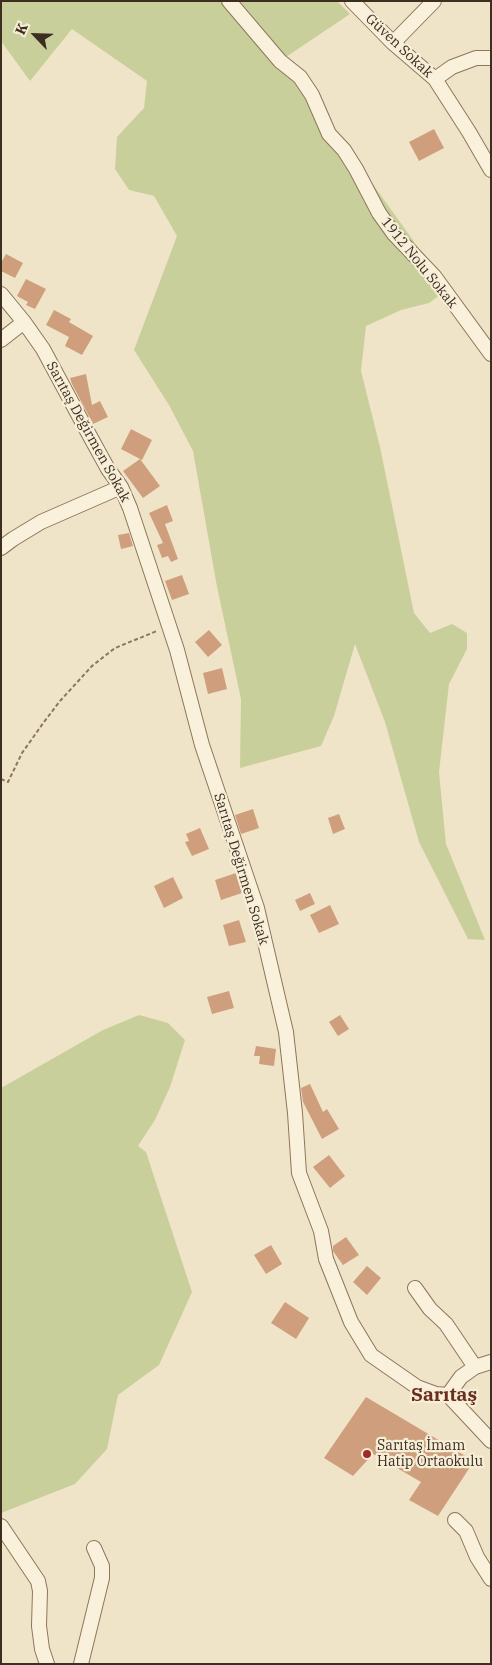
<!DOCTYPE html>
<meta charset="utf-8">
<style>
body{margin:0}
#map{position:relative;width:492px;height:1665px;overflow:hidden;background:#f0e4c8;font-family:"IBM Plex Serif",serif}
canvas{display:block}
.frame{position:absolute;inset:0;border:2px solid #3d2e20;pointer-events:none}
.north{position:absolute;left:10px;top:10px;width:50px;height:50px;-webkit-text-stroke:4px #f7eed8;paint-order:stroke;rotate:294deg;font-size:14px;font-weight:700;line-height:20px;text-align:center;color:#3d2e20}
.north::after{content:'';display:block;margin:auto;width:18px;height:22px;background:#3d2e20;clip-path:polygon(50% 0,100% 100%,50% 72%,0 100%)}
</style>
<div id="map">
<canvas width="492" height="1665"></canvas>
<div class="frame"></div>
<div class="north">K</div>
</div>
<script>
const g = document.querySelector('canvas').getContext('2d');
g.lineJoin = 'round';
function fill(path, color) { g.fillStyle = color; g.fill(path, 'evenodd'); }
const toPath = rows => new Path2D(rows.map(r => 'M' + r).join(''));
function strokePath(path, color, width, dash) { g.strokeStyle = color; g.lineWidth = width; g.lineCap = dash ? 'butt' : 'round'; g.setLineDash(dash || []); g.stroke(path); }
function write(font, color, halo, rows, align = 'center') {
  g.font = font + ' "IBM Plex Serif",serif'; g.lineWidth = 4.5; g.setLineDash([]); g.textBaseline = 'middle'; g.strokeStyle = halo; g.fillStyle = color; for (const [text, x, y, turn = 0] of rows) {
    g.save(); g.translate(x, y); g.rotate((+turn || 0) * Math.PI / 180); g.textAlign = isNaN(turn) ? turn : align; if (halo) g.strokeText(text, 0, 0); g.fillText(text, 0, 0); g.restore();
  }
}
fill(toPath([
 [1,1,337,1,350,14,283,59,448,289,429,303,401,310,366,326,361,371,380,447,414,613,430,633,452,624,467,633,467,649,449,684,439,772,446,844,485,940,468,939,419,842,385,722,355,644,334,716,321,746,240,768,241,699,217,587,193,451,169,405,134,350,177,236,154,196,129,190,115,169,117,137,144,108,147,81,72,29,30,81,1,41],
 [139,1015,168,1023,185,1040,170,1087,155,1120,138,1146,146,1152,192,1292,159,1365,118,1395,107,1449,75,1484,1,1513,1,1088,103,1030]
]), '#c9cf9b');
fill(toPath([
 [434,129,444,148,419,161,409,142],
 [6,254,23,263,15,278,1,271,1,263],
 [26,279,46,289,35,309,26,305,28,302,17,296],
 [54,310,71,319,69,322,93,336,82,355,65,346,69,337,46,325],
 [86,374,92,405,100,401,108,417,93,424,72,384,70,378],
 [131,429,152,440,142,460,121,449],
 [140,459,160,486,143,498,123,471],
 [167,505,173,521,165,524,178,559,171,562,168,556,162,558,157,545,163,543,149,513],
 [129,533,133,546,121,549,118,535],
 [182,575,189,594,172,600,165,581],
 [209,630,222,645,208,657,195,642],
 [222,668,227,689,208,694,203,673],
 [253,809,259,828,241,834,235,815],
 [339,814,345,829,333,834,328,818],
 [200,828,209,849,192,856,185,842,189,841,186,834],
 [236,873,242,893,221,900,215,880],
 [173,877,183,898,164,908,154,886],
 [310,893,315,904,300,911,295,900],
 [330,905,339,924,319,933,310,915],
 [239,920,246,942,229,946,223,925],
 [229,991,234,1008,212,1014,207,997],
 [340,1015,349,1029,338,1036,329,1022],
 [256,1046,276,1049,274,1066,259,1064,260,1056,254,1056],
 [310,1084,323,1112,327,1109,339,1129,322,1139,303,1102,301,1088],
 [329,1155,345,1176,330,1188,313,1167],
 [346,1237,359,1255,343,1265,333,1251,333,1246],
 [271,1245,282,1264,266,1274,254,1255],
 [367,1266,381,1278,367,1295,353,1282],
 [285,1302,309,1318,296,1339,271,1323],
 [366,1397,474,1461,438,1516,409,1500,421,1482,373,1454,353,1476,324,1458]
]), '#cf9f7d');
const minor = toPath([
 [229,1,280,61,300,77,312,95,329,134,344,150,356,169,379,213,394,234,434,276,491,354],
 [352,1,393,43,435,79,469,132,491,170],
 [393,43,434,1],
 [435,79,452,67,476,58,491,58],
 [1,294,24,322,43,349,86,429,108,469,121,487,130,508,177,650,202,745,257,908,286,1032,295,1113,299,1173,321,1231,326,1259,351,1322,371,1355,417,1387,436,1394,448,1395,491,1441],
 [1,340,24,322],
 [1,548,13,539,41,522,121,487],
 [415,1288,430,1309,446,1324,475,1367],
 [448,1395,461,1377,475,1367,491,1362],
 [455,1520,466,1531,477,1557,491,1579],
 [1,1526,38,1581,40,1591,39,1626,42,1649,47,1664],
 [81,1664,102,1578,102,1566,94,1548]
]);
strokePath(minor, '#8d765c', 16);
strokePath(toPath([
 [1,779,8,782,22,753,44,722,60,701,92,666,115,648,157,631]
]), '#8d765c', 2, [4, 2.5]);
strokePath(minor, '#faf1dc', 14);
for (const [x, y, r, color] of [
 [367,1454,5,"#9e2a2b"]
]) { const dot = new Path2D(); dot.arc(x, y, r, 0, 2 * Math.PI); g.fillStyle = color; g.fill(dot); strokePath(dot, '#f7eed8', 2); }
write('14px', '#3d2e20', '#f7eed8', [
 ["Güven Sokak",399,46,43],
 ["1912 Nolu Sokak",419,263,51],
 ["Sarıtaş Değirmen Sokak",88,432,61],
 ["Sarıtaş Değirmen Sokak",241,869,73]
]);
write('14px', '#3d2e20', '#f7eed8', [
 ["Sarıtaş İmam",377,1446],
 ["Hatip Ortaokulu",377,1462]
], 'left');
write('bold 19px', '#6b2e1e', '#f7eed8', [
 ["Sarıtaş",444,1396]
]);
</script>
